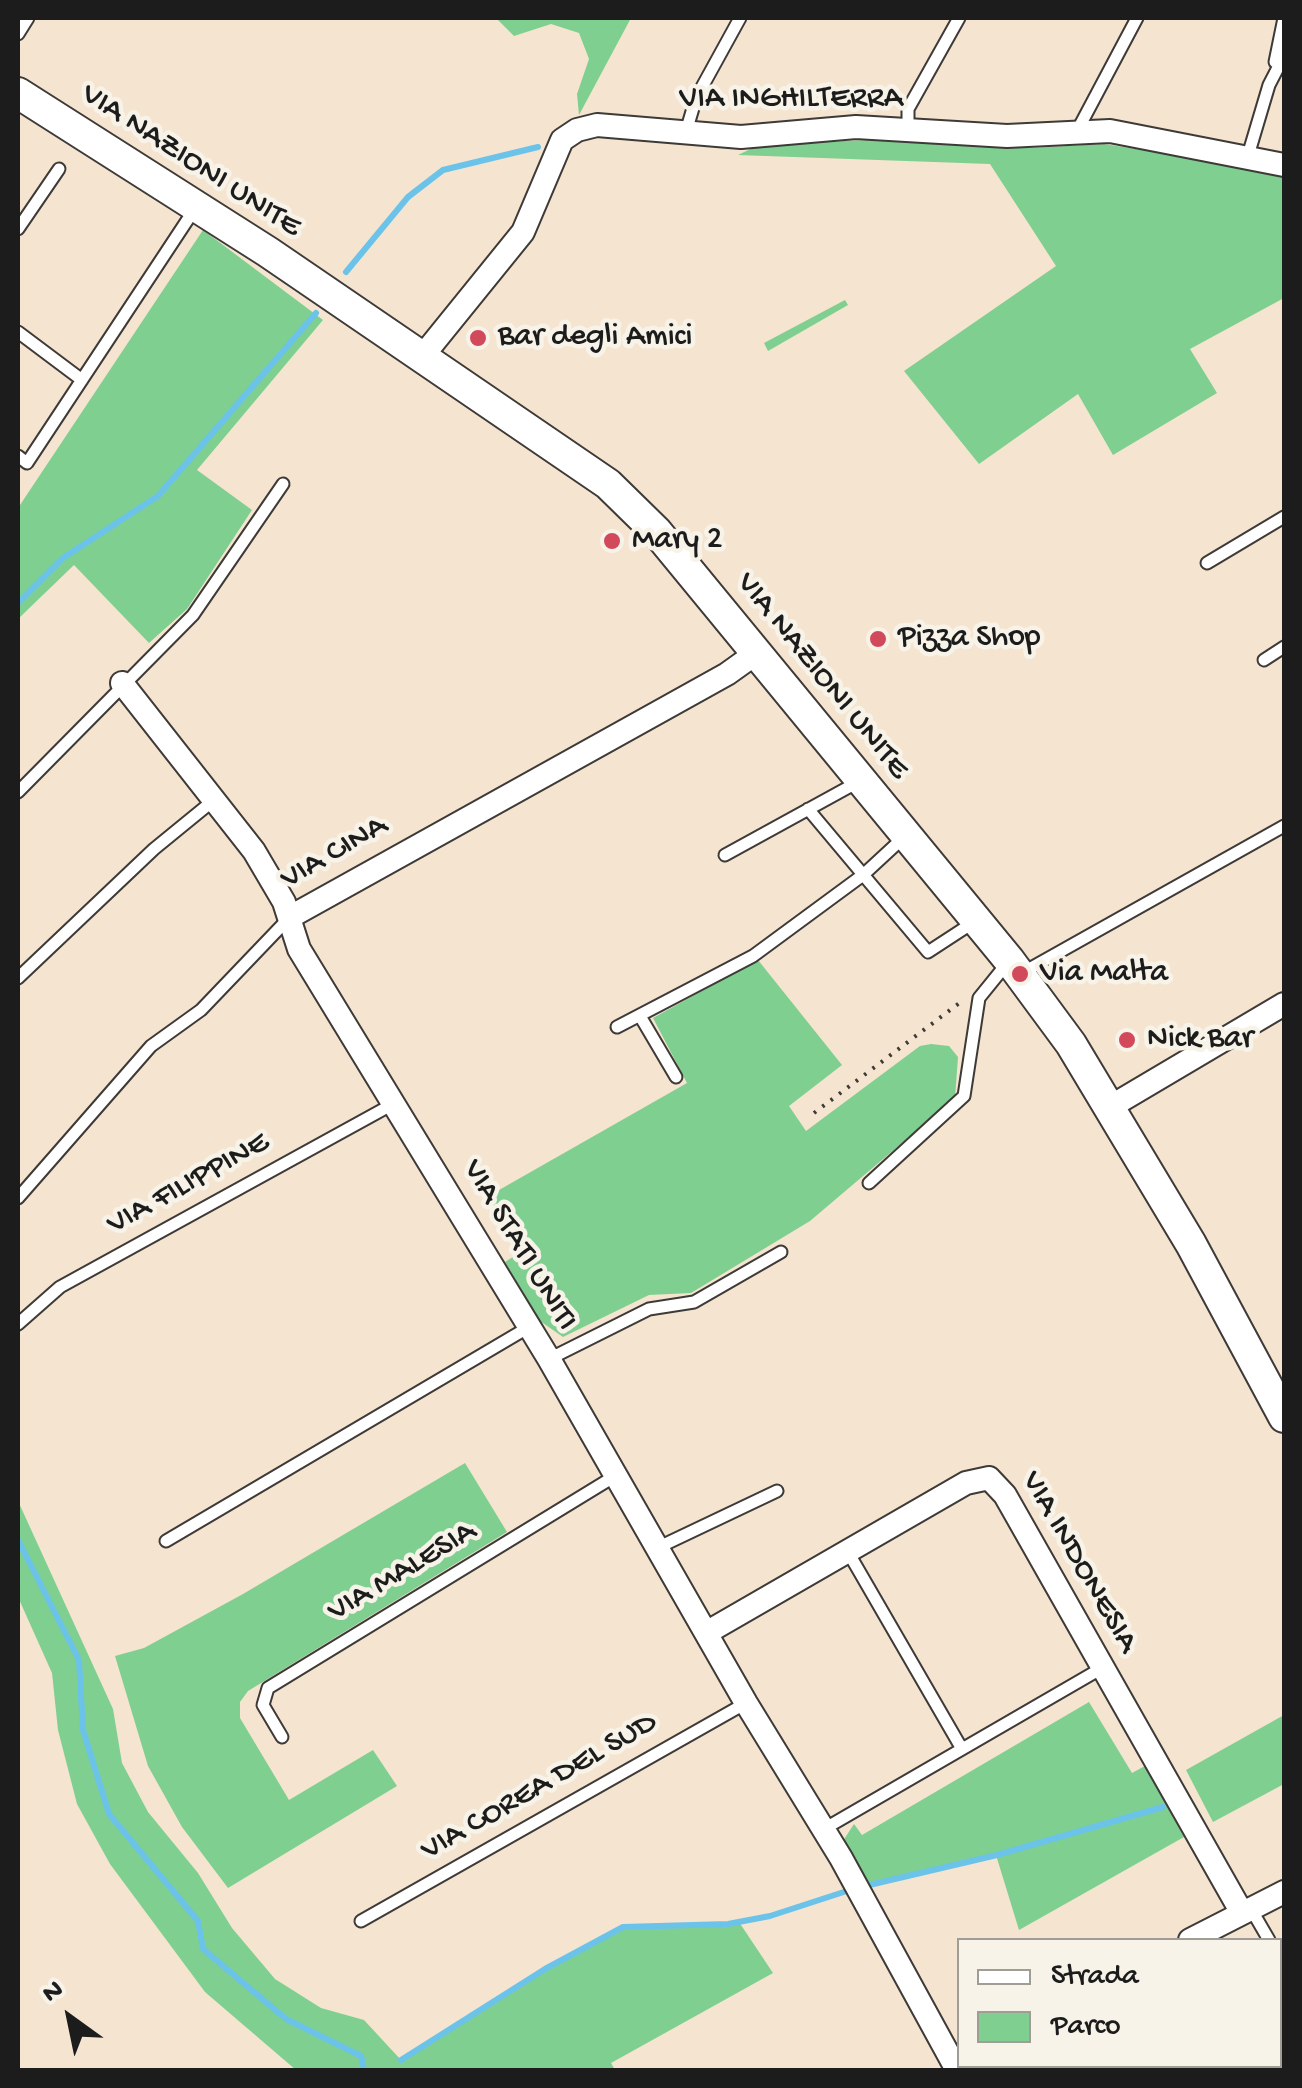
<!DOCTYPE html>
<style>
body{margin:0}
#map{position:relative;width:1302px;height:2088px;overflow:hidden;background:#f5e4cf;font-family:"Gochi Hand",sans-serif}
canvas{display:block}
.frame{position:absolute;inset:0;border:20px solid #1c1c1c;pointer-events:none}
.legend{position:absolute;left:957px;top:1938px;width:325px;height:130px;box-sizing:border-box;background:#f7f3e8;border:2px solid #9f9d96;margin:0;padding:12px 18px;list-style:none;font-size:30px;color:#1c1c1c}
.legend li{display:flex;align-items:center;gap:20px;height:50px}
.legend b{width:50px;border:2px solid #9f9d96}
.north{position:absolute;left:20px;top:1968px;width:100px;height:100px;-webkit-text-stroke:8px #f7f3e8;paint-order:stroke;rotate:327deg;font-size:28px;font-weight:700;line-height:40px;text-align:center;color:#1c1c1c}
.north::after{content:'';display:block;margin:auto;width:35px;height:45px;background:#1c1c1c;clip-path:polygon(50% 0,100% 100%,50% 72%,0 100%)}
</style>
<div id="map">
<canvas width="1302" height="2088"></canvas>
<div class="frame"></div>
<ul class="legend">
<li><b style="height:12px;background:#fff"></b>Strada</li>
<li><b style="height:28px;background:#7fcf90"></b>Parco</li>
</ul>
<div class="north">N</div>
</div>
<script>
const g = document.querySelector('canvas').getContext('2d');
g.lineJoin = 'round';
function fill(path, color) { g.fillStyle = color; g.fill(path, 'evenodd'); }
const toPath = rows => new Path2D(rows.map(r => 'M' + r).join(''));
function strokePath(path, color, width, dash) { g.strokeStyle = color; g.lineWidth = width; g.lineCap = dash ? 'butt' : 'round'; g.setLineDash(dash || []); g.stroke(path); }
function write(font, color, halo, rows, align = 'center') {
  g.font = font + ' "Gochi Hand",sans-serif'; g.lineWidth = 9; g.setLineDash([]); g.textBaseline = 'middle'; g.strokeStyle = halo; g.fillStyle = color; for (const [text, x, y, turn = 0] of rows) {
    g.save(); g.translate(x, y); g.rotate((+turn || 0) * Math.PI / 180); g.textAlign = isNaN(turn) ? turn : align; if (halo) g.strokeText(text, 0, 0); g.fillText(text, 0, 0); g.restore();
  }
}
fill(toPath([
 [496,18,631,18,579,115,577,94,589,59,579,33,551,24,514,36],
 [866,140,1030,148,1104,144,1279,171,1284,175,1284,298,1190,349,1217,393,1113,455,1078,394,979,464,904,371,1056,266,990,164,738,155,759,145],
 [203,230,323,320,197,470,252,510,187,609,149,643,74,565,18,619,18,508],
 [845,300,848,305,768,351,764,343],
 [758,960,842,1065,789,1106,806,1131,920,1046,931,1044,949,1046,958,1057,955,1098,810,1221,691,1293,649,1295,563,1337,540,1321,505,1262,519,1253,485,1198,687,1083,653,1018],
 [465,1463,507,1532,248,1691,240,1702,240,1718,289,1800,373,1750,397,1786,228,1888,182,1827,148,1766,115,1656,144,1648,243,1594],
 [18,1501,113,1709,122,1763,148,1812,198,1873,232,1928,275,1979,321,2008,364,2020,401,2060,545,1969,623,1927,739,1922,773,1973,611,2063,615,2070,296,2070,205,1992,110,1864,77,1804,58,1730,52,1673,18,1597],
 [1089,1702,1132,1773,1145,1766,1184,1837,1019,1930,996,1855,867,1885,841,1844,854,1824,862,1835],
 [1284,1715,1284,1784,1213,1822,1186,1770],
 [964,2066,1101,2066,1103,2070,963,2070]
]), '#7fcf90');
strokePath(toPath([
 [346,272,408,197,443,170,538,147],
 [18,603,63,558,158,496,316,313],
 [18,1540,79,1660,83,1730,109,1814,198,1921,203,1949,286,2019,361,2056,364,2070],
 [865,1886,997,1855,1163,1807],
 [401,2060,545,1969,623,1927,728,1924,770,1916,853,1889]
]), '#6cc3e9', 6);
const service = toPath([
 [18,34,28,18],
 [1275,62,1284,18],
 [908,130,908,109,959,18],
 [1076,133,1137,18],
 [685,135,696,98,740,18],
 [1247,159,1269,85,1284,56],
 [18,229,59,169],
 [18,332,82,380],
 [18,456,27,463,196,207],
 [1207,563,1284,517],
 [1264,660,1284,647],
 [18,792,193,615,283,484],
 [808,809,928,952,974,922],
 [725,855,858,782],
 [1022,973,1284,826],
 [18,978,154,849,214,800],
 [640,1016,676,1077],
 [617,1027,753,956,863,875,903,838],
 [869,1183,964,1096,979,998,1009,961],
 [18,1198,151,1046,201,1010,290,917],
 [18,1324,60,1287,393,1104],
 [549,1359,649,1309,694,1302,781,1252],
 [166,1541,529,1327],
 [657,1548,777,1491],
 [848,1552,962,1749],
 [282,1737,263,1705,268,1688,615,1476],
 [824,1829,1102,1668],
 [1251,1909,1269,1940],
 [361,1921,746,1703],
 [1280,1958,1284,1967]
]);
const minor = toPath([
 [421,358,523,232,562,140,577,130,597,125,741,137,856,127,1007,136,1110,131,1284,165],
 [122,683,254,851,284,902,299,949,549,1359,746,1703,841,1858,957,2070],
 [290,917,727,674,755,654],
 [1110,1107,1284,1004],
 [706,1633,966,1483,989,1478,1005,1495,1242,1913],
 [1190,1940,1284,1892]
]);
const tertiary = toPath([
 [18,93,268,252,608,484,657,532,1009,960,1071,1044,1191,1244,1284,1417]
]);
strokePath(service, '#3d3a37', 15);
strokePath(minor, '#3d3a37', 26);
strokePath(tertiary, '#3d3a37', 34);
strokePath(toPath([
 [814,1113,962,1001]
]), '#3d3a37', 4, [2.5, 8]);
strokePath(service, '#fff', 11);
strokePath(minor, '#fff', 22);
strokePath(tertiary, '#fff', 30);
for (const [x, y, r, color] of [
 [478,338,10,"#d1495b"],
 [612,541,10,"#d1495b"],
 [878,639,10,"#d1495b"],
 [1020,974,10,"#d1495b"],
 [1127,1040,10,"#d1495b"]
]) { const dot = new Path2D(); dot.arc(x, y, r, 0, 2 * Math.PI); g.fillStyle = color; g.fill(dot); strokePath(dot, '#f7f3e8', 4); }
write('32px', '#1c1c1c', '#f7f3e8', [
 ["VIA INGHILTERRA",791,100],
 ["VIA NAZIONI UNITE",190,162,33],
 ["VIA NAZIONI UNITE",821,677,51],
 ["VIA CINA",335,854,-30],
 ["VIA FILIPPINE",189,1185,-29],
 ["VIA STATI UNITI",518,1246,59],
 ["VIA INDONESIA",1078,1563,60],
 ["VIA MALESIA",403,1573,-31],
 ["VIA COREA DEL SUD",540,1788,-30]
]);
write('32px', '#1c1c1c', '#f7f3e8', [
 ["Bar degli Amici",498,338],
 ["Mary 2",632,541],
 ["Pizza Shop",898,639],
 ["Via Malta",1040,974],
 ["Nick Bar",1147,1040]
], 'left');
</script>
